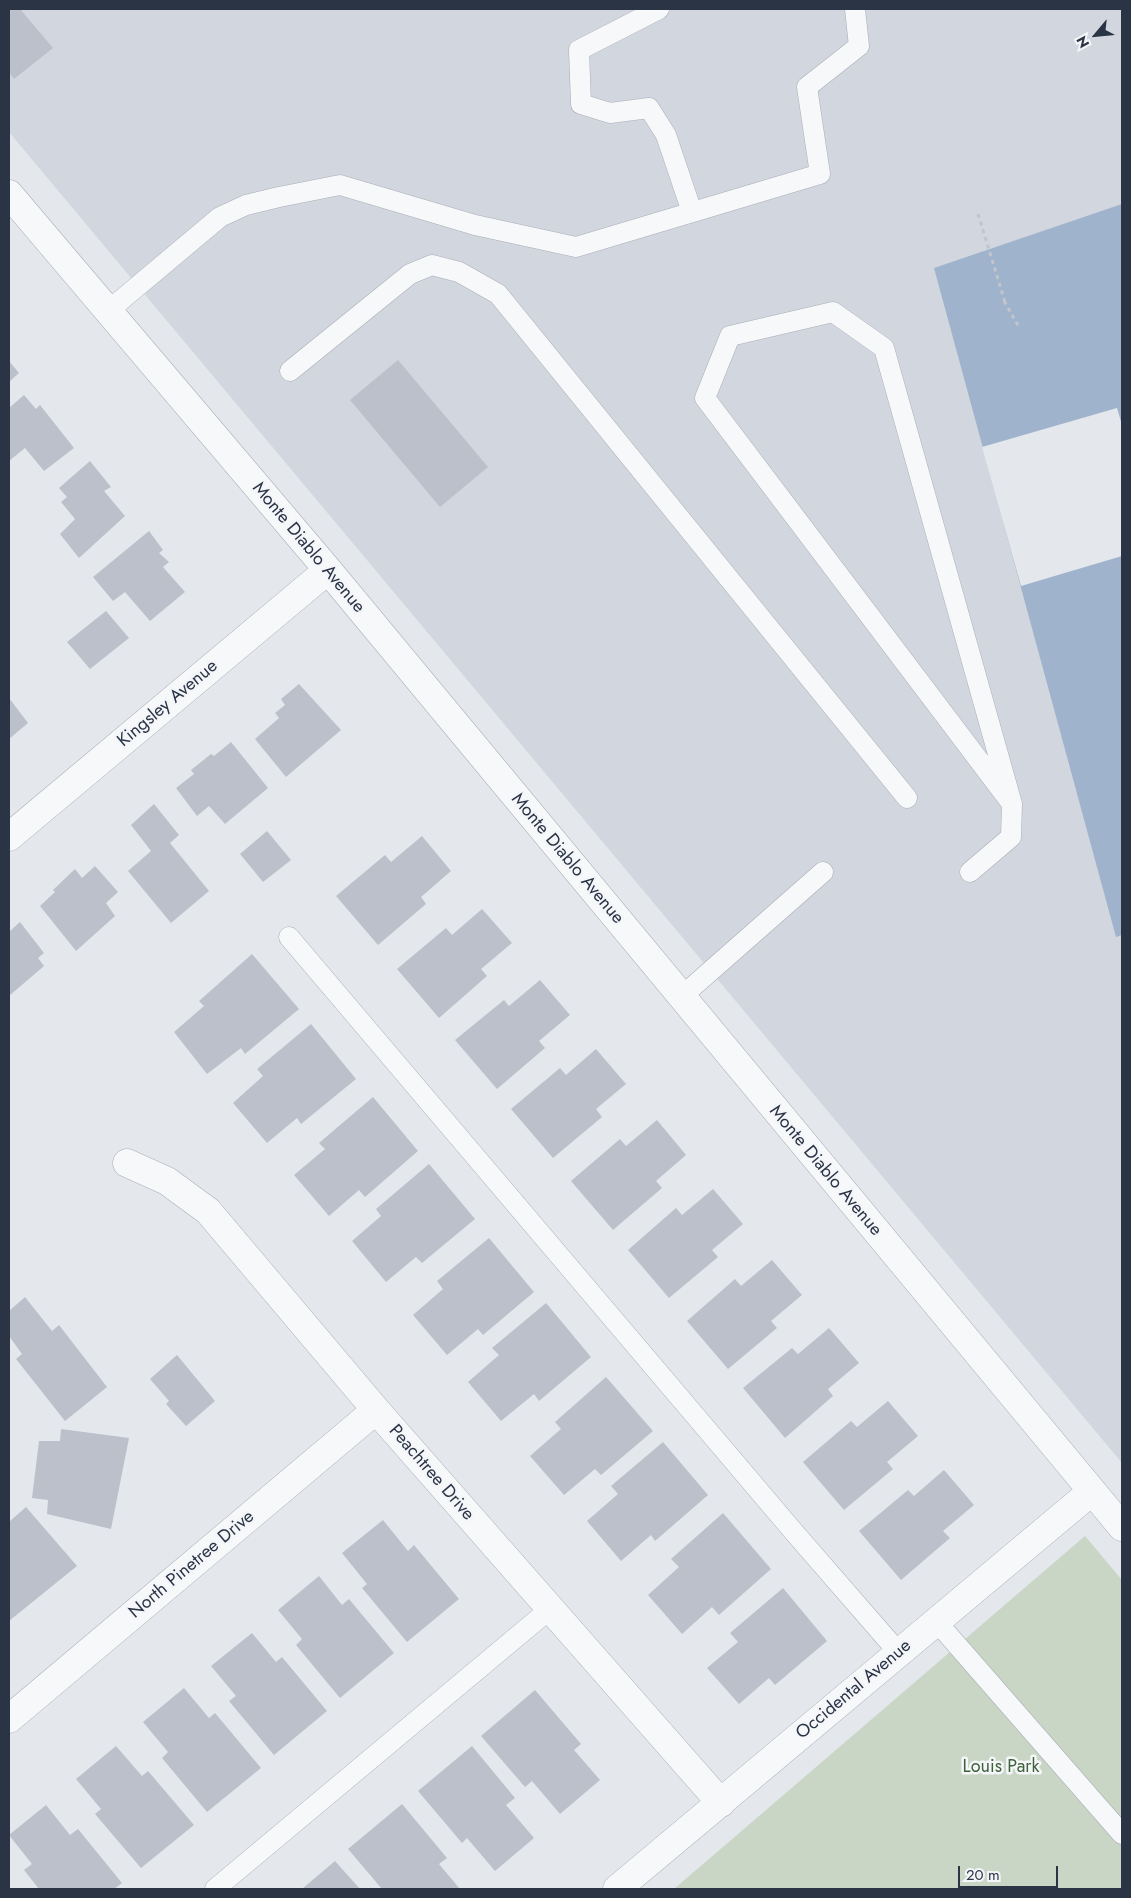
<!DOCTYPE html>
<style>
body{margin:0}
#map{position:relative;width:1131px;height:1898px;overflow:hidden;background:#e4e7ec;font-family:Jost,sans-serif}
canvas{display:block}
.frame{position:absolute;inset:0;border:10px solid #2b3445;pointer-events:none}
.north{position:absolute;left:1071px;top:10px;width:50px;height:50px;-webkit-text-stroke:4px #f4f6f9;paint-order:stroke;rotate:242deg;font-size:14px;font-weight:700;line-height:20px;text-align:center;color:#2b3445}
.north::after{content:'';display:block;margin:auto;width:18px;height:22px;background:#2b3445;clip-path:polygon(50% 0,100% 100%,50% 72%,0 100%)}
.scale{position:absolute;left:958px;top:1866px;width:100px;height:22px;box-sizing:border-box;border:2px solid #2b3445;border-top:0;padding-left:6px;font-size:15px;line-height:18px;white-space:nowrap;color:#2b3445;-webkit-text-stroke:4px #f4f6f9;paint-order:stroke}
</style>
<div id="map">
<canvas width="1131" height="1898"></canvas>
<div class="frame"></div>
<div class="north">N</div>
<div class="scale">20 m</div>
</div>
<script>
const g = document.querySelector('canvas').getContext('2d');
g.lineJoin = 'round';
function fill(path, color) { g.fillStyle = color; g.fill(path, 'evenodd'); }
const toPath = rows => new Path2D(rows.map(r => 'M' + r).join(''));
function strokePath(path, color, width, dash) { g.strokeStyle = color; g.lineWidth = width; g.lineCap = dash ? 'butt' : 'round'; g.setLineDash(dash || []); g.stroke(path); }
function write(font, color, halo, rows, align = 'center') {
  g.font = font + ' Jost,sans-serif'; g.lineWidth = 5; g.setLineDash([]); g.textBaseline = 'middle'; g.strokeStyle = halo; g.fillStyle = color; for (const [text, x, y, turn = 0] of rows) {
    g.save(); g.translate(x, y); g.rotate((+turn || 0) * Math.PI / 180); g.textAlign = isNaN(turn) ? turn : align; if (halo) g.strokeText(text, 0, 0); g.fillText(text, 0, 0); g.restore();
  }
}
fill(toPath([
 [9,9,1122,9,1122,1463,9,132]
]), '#d2d6de');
fill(toPath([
 [1085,1536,1122,1580,1122,1889,674,1889]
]), '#c9d6c5');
fill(toPath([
 [1122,204,1122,935,1116,937,934,268]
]), '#9fb4cc');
fill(toPath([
 [1117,408,1122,425,1122,556,1021,586,982,447]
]), '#e4e7ec');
fill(toPath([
 [9,9,20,9,53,48,14,79,9,72],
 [398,360,488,467,440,507,350,400],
 [9,361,19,373,9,382],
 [24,395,36,409,40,405,74,448,44,471,25,448,9,461,9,408],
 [90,461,111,487,104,491,125,516,79,558,60,534,75,519,61,502,67,497,59,488],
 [149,531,163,550,159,553,169,562,163,567,185,592,150,621,125,592,113,601,93,577],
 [106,611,129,638,90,669,67,642],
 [299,684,341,730,286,777,255,739,279,718,275,713,285,705,281,699],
 [9,698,28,723,9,739],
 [231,742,268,788,225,824,209,806,197,816,176,788,194,774,191,770,211,754,214,756],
 [154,804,179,835,170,843,209,891,171,923,128,871,151,851,131,825],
 [267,831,291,860,263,882,240,854],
 [422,836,451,871,421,897,426,904,378,945,336,896,385,855,391,862],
 [95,866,118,892,106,903,115,916,76,951,40,906,55,892,53,890,75,869,82,878],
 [482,909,512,943,481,969,487,976,439,1018,397,969,446,928,452,935],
 [20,922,44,953,38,958,44,966,9,996,9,932],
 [252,954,299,1009,245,1054,241,1048,207,1074,174,1032,204,1006,199,1001],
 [540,980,570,1015,539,1041,545,1048,497,1089,455,1040,504,1000,509,1006],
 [311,1024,356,1079,301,1124,297,1118,267,1143,233,1103,263,1076,257,1069],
 [596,1049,626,1084,596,1109,602,1117,553,1158,511,1109,560,1068,566,1075],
 [373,1097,418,1151,365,1197,359,1190,329,1216,294,1175,325,1149,319,1143],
 [657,1120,686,1155,656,1181,662,1188,613,1230,571,1181,620,1139,626,1146],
 [429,1164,475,1219,422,1263,416,1257,386,1282,352,1241,381,1216,376,1209],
 [713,1189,743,1224,712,1250,718,1257,669,1298,628,1250,676,1208,682,1215],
 [489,1238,534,1292,483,1335,478,1329,447,1355,413,1315,443,1289,437,1281],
 [772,1260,802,1295,771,1321,777,1328,728,1369,687,1321,735,1279,741,1286],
 [25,1297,52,1331,59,1325,107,1387,65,1421,16,1359,22,1354,9,1336,9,1311],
 [546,1303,591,1357,539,1401,534,1394,501,1421,468,1382,499,1355,492,1348],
 [829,1328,859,1363,828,1389,833,1396,785,1438,743,1388,792,1348,798,1354],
 [177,1355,215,1401,186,1426,166,1404,169,1401,150,1379],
 [606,1377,653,1431,601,1475,595,1469,564,1495,530,1456,561,1429,555,1422],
 [888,1401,918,1436,887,1462,893,1469,844,1510,803,1462,851,1421,857,1427],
 [61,1429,129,1438,111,1529,47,1514,48,1500,32,1498,39,1441,60,1441],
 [663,1442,708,1495,655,1541,651,1535,621,1561,587,1521,618,1494,611,1486],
 [944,1470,974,1505,943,1531,950,1538,901,1580,859,1531,908,1490,914,1496],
 [26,1507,77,1566,9,1621,9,1522],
 [723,1513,771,1569,719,1615,712,1607,682,1634,648,1595,679,1567,671,1559],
 [383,1520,408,1551,414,1545,459,1599,407,1642,362,1588,367,1584,342,1553],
 [319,1576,342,1605,349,1599,394,1653,340,1698,296,1645,302,1639,278,1610],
 [783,1588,827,1641,775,1685,769,1678,739,1704,707,1668,738,1642,730,1633],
 [252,1633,276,1662,282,1657,327,1711,274,1755,229,1701,236,1696,211,1666],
 [184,1688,209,1718,215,1713,261,1768,207,1812,162,1758,168,1752,143,1722],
 [535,1690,581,1744,574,1750,600,1780,560,1814,532,1781,525,1787,481,1736],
 [116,1746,142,1776,148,1771,194,1825,141,1868,95,1814,101,1809,76,1779],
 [472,1746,515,1798,506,1805,534,1838,495,1871,467,1838,462,1843,418,1791],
 [402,1804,447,1858,439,1864,460,1889,382,1889,348,1849],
 [46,1805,70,1835,78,1829,122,1883,114,1889,39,1889,24,1870,32,1864,9,1835],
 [335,1861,360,1889,302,1889]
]), '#bbc0ca');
const lane = toPath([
 [659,9,579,50,581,104,610,113,649,108,666,135,692,212],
 [108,311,220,217,246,205,279,197,340,185,475,225,576,247,820,174,807,87,859,46,855,9],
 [290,371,410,274,432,265,459,272,498,294,907,798],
 [970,872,1011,837,1012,804,884,348,833,312,730,336,705,398,1012,804],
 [289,937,793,1531,899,1653],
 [681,997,823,872],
 [936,1621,1122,1834],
 [215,1889,550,1609]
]);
const street = toPath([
 [9,194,328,570,1122,1527],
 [9,837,328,570],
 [127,1163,167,1181,208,1211,376,1410,721,1803],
 [9,1719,376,1410],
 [617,1889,1091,1492]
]);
strokePath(lane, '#a9aeb7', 21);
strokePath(street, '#a9aeb7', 29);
strokePath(toPath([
 [978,214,1005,302],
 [1004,301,1019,327]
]), '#c2c5cb', 3, [4, 4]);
strokePath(lane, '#f7f8fa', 20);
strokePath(street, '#f7f8fa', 28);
write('18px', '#2b3445', '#f4f6f9', [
 ["Monte Diablo Avenue",308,548,50],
 ["Kingsley Avenue",168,704,-40],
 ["Monte Diablo Avenue",567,859,50],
 ["Monte Diablo Avenue",825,1171,50],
 ["Peachtree Drive",431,1473,49],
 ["North Pinetree Drive",192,1565,-40],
 ["Occidental Avenue",854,1690,-40]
]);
write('18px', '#3f6138', '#f4f6f9', [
 ["Louis Park",1001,1768]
]);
</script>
